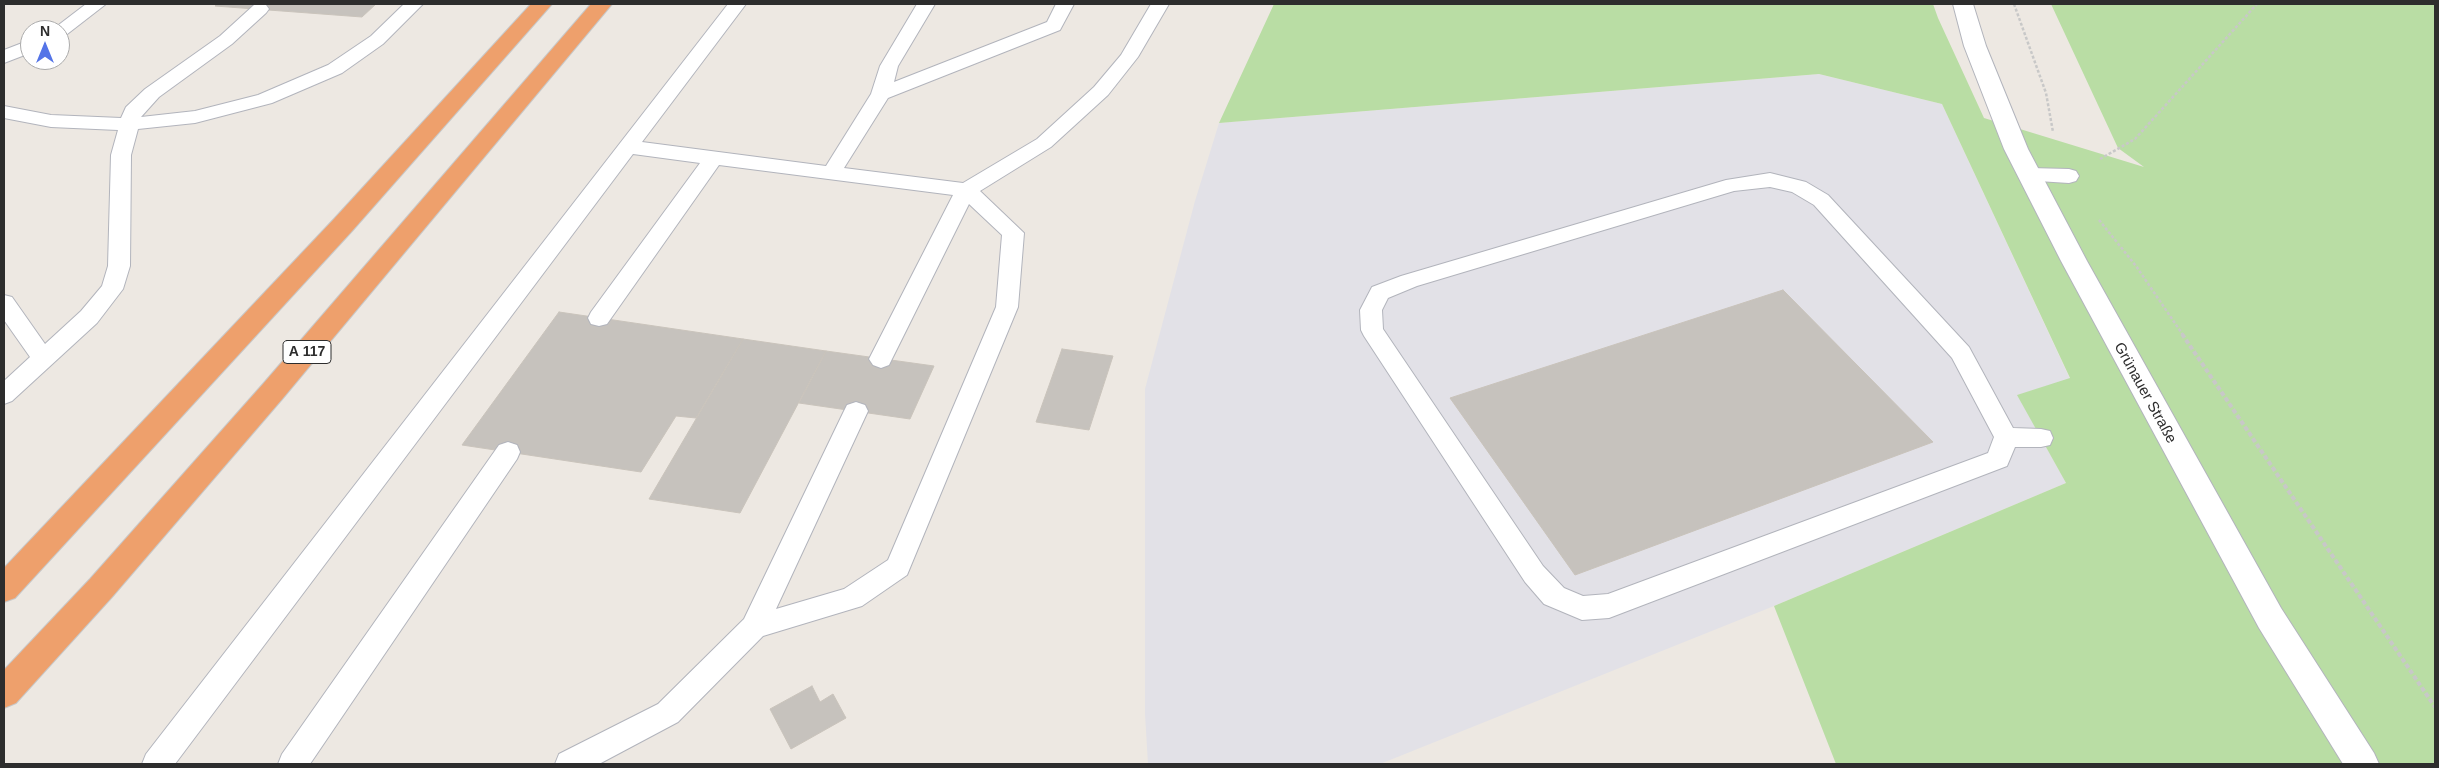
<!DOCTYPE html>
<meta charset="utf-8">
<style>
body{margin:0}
#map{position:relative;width:2439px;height:768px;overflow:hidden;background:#ede8e2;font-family:Helvetica,sans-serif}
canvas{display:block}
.frame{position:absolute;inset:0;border:5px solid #2d2d2d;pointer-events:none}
.north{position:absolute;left:20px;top:20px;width:50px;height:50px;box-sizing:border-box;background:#fff;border:1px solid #ababab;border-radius:50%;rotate:0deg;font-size:14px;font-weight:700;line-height:20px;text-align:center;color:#2d2d2d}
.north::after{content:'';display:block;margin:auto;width:18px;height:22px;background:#5474e7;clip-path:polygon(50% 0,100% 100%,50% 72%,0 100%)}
</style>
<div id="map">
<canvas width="2439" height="768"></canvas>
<div class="frame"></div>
<div class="north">N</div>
</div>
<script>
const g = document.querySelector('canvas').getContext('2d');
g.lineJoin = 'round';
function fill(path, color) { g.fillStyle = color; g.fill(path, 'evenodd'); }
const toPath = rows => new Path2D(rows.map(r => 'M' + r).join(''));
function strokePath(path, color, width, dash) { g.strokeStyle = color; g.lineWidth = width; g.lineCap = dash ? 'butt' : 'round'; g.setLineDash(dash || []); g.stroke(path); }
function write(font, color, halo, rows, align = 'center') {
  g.font = font + ' Helvetica,sans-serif'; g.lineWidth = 4; g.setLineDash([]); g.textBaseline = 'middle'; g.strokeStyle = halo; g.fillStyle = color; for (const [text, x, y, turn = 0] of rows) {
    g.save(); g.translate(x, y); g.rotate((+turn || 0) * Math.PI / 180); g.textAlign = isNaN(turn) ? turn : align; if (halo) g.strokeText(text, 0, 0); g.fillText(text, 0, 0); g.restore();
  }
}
fill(toPath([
 [1819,74,1942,104,2070,379,2018,395,2066,483,1774,606,1380,764,1148,764,1145,714,1145,389,1195,201,1219,123]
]), '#e2e1e7');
fill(toPath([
 [1274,4,1933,4,1938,18,1984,118,2144,167,2118,148,2051,4,2435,4,2435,764,1836,764,1774,606,2066,483,2017,395,2070,378,1942,104,1819,74,1219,123]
]), '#b9dda4');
const building = toPath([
 [217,4,376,4,362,17,215,6,217,4],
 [1783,290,1933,442,1575,575,1450,398,1783,290],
 [559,312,743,339,696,418,676,416,641,472,462,445,559,312],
 [743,339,826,351,740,513,649,499,743,339],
 [1062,349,1113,356,1089,430,1036,422,1062,349],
 [826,351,934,366,910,419,799,403,826,351],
 [812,686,820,702,833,694,846,718,791,749,770,709,812,686]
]);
fill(building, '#c6c2bd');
strokePath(building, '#c9c3bb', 1);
const lane = toPath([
 [86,4,106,4,66,35,60,36,60,30,52,30,86,4],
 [260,4,266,5,269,9,266,13,232,44,159,97,141,117,195,111,258,95,328,65,371,36,404,4,423,4,383,44,342,73,272,103,195,123,138,129,131,155,130,266,123,289,97,323,12,401,4,404,4,381,30,357,4,320,4,295,12,297,45,344,81,311,102,286,108,266,111,155,118,130,51,127,4,118,4,106,51,115,121,118,126,107,145,89,220,36,254,5,260,4],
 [728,4,746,4,642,142,826,166,871,94,880,66,917,4,935,4,898,66,894,82,1047,22,1056,4,1074,4,1060,30,888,98,844,168,963,183,1037,139,1094,87,1121,55,1151,4,1169,4,1138,57,1108,95,1051,147,980,191,1024,233,1018,307,907,575,862,606,763,636,678,722,599,764,555,764,559,754,658,704,744,619,844,411,847,405,856,402,865,405,868,411,776,609,844,589,888,560,996,307,1002,235,969,204,889,365,881,368,873,365,869,359,953,195,719,165,607,324,599,326,591,324,588,318,591,312,700,163,633,154,175,764,142,764,146,754,728,4],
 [30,40,30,53,4,63,4,50,30,40],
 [2029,168,2069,169,2076,171,2079,176,2076,181,2069,183,2022,180,2019,175,2022,170,2029,168],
 [1770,173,1806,182,1828,195,1969,347,2013,428,2041,429,2050,431,2053,438,2050,445,2041,447,2015,447,2007,466,1609,618,1582,620,1544,604,1525,582,1364,336,1361,330,1360,310,1372,287,1401,276,1726,180,1770,173],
 [1770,187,1792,192,1814,205,1952,358,1994,437,1988,453,1608,594,1583,596,1564,588,1543,566,1383,329,1382,310,1388,298,1417,286,1734,191,1770,187],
 [508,442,517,445,520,452,517,459,310,764,278,764,282,754,499,445,508,442]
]);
const secondary = toPath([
 [1953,4,1973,4,1986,46,2028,149,2087,261,2281,608,2374,753,2379,764,2343,764,2259,628,2061,261,2004,149,1964,46,1953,4]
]);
const highway = toPath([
 [531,4,552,4,352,231,15,598,4,602,4,568,334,219,531,4],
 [591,4,612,4,283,398,112,597,16,703,4,708,4,670,90,579,263,384,591,4]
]);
strokePath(lane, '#b2b4bc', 2);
strokePath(secondary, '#b2b4bc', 2);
strokePath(highway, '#c8c8c8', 2);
strokePath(toPath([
 [2014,4,2046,93,2053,132],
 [2100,159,2135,139,2257,4],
 [2099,220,2136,266,2183,335]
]), '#c8c8c8', 2.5, [3, 2]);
strokePath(toPath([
 [2182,334,2435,707]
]), '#c8c8c8', 4, [4.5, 2.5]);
fill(lane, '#fff');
fill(secondary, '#fff');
fill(highway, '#eea06c');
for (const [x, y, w] of [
 [307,352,48]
]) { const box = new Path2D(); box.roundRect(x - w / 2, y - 11.5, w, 23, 4); g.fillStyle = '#fff'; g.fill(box); strokePath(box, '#2d2d2d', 1); }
write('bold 14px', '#2d2d2d', null, [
 ["A 117",307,352]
]);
write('15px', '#2d2d2d', '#fff', [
 ["Grünauer Straße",2145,393,61]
]);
</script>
